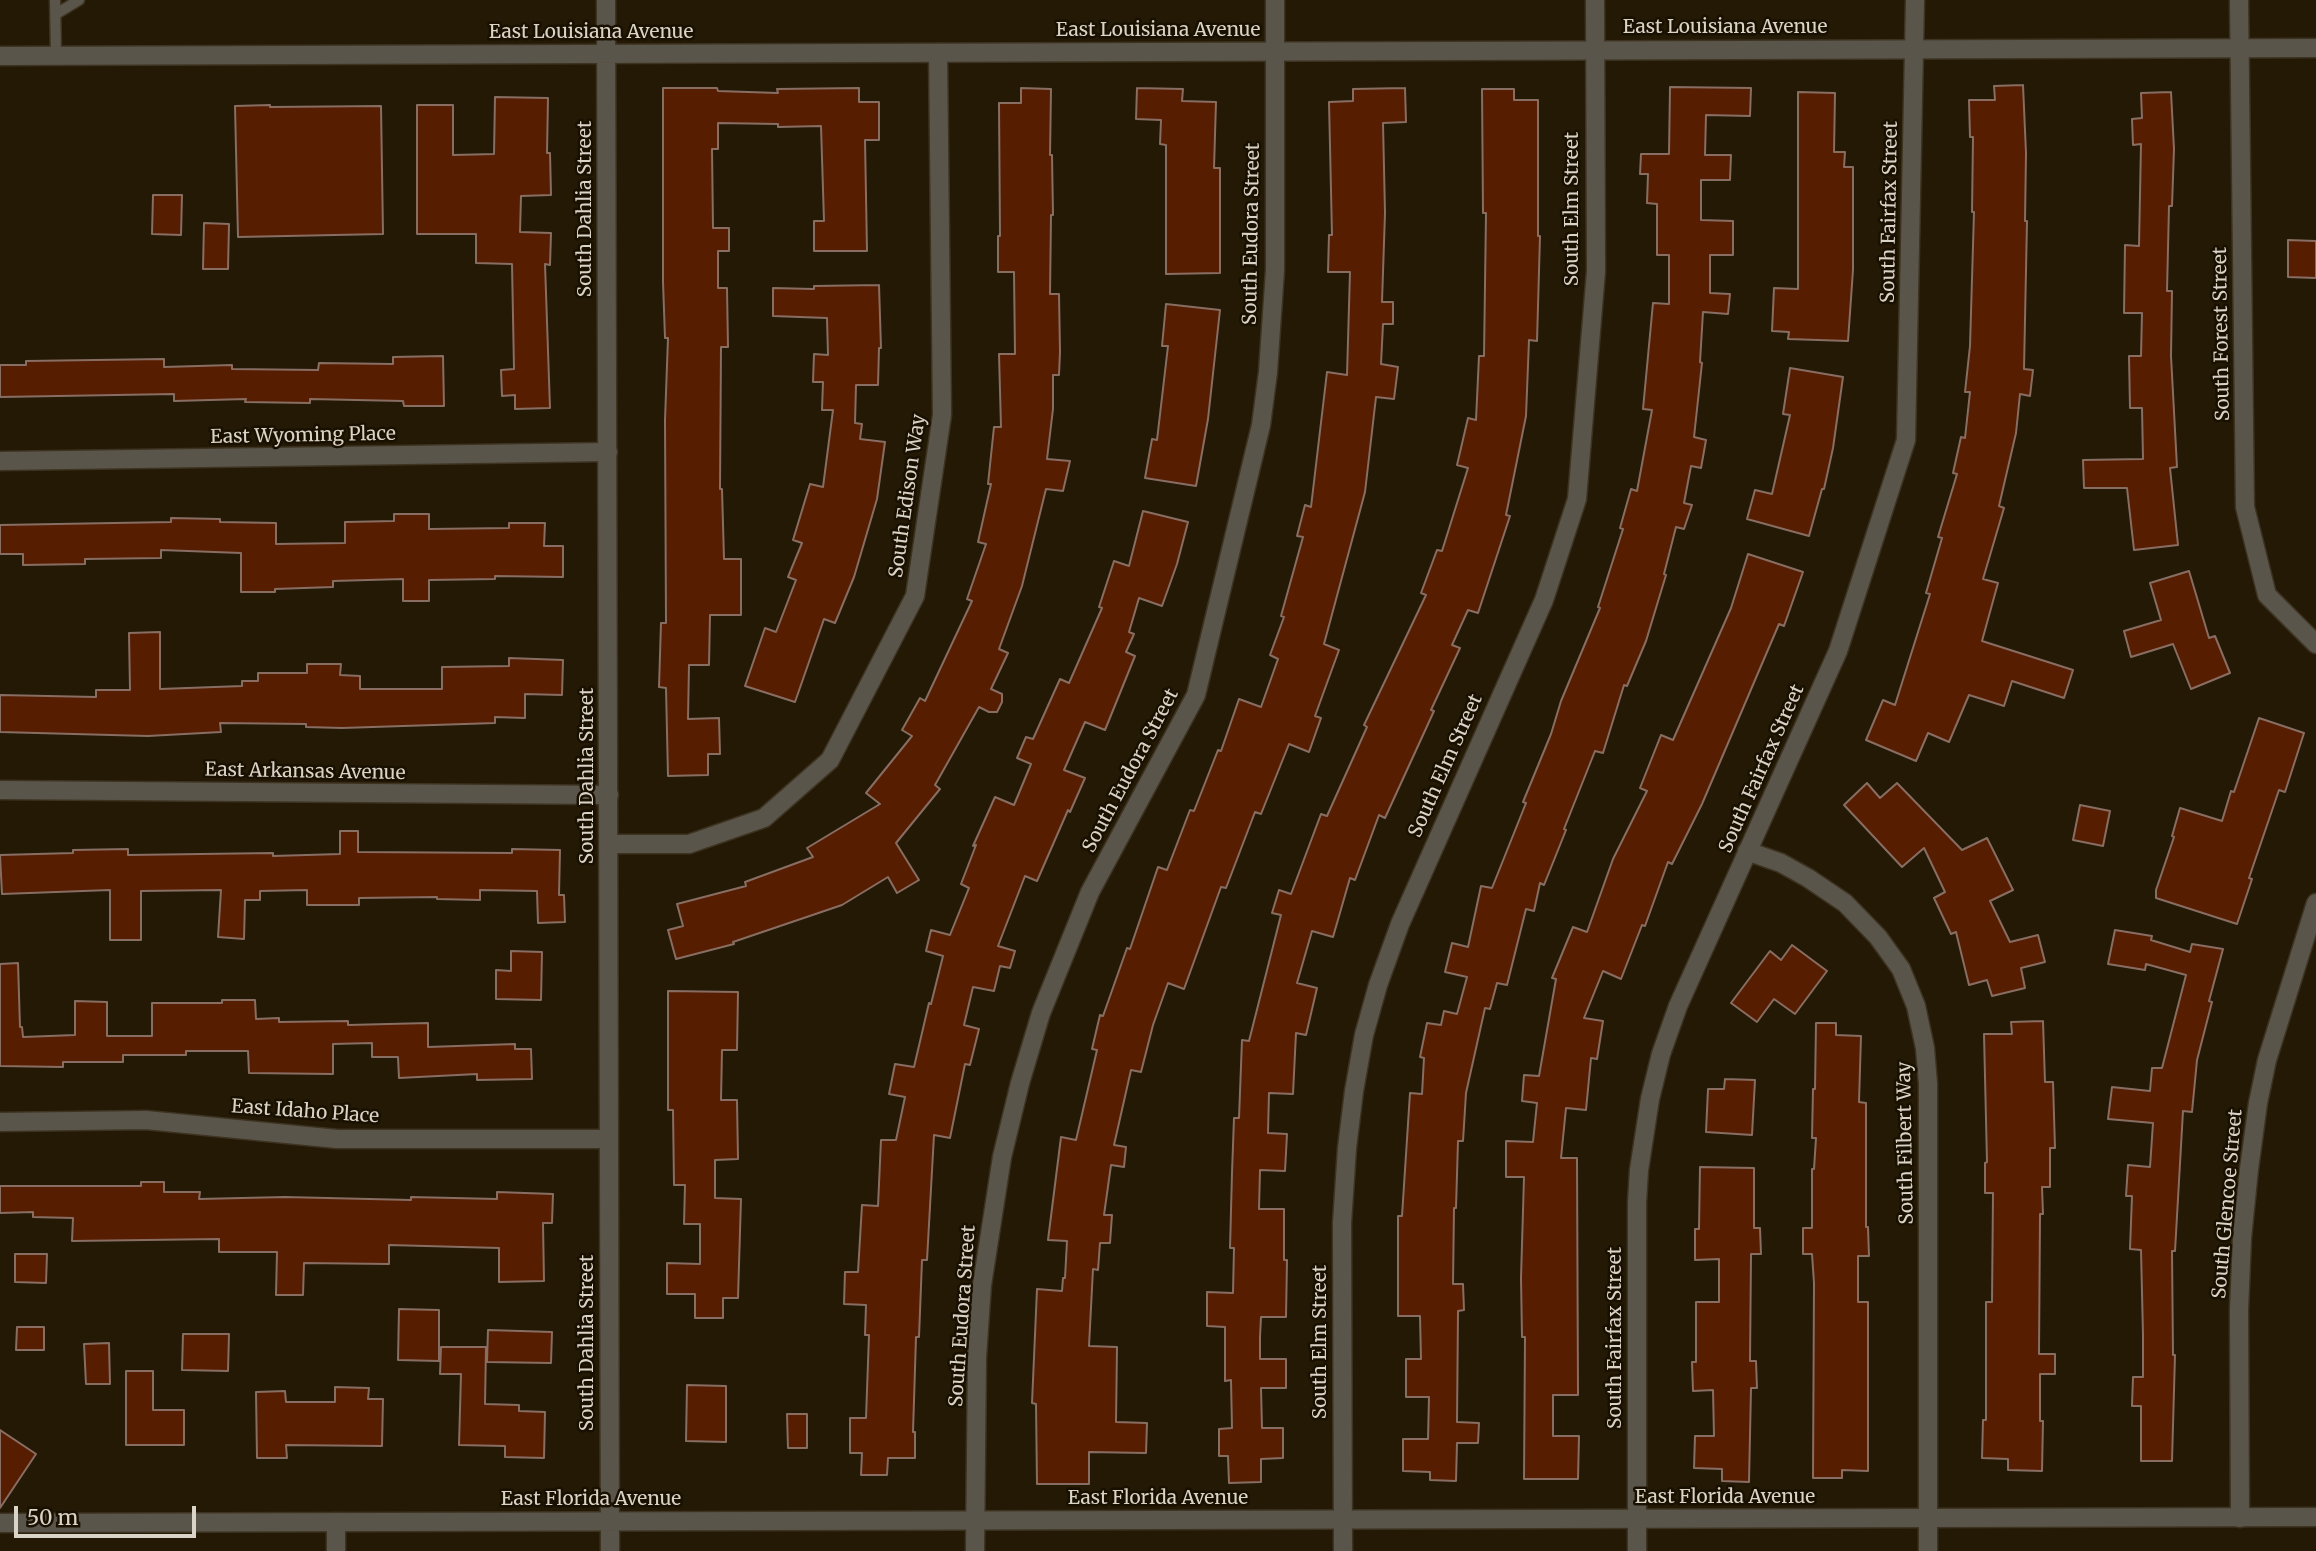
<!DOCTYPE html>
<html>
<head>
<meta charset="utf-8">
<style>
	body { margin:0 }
	#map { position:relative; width:2316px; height:1551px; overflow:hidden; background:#231905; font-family:Merriweather,serif }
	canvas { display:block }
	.scale { position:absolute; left:14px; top:1506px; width:182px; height:32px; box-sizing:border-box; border:4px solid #dad3c7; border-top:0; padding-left:9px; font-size:21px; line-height:24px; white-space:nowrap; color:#dad3c7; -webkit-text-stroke:5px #191000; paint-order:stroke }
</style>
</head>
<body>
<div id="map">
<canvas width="2316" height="1551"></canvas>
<div class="scale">50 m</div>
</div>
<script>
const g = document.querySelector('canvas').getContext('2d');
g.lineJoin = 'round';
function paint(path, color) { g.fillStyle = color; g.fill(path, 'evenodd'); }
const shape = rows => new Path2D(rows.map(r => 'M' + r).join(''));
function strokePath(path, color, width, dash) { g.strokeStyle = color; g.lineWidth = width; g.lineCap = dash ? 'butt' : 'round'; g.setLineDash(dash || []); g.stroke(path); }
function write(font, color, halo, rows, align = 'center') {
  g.font = font + ' Merriweather,serif'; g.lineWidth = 5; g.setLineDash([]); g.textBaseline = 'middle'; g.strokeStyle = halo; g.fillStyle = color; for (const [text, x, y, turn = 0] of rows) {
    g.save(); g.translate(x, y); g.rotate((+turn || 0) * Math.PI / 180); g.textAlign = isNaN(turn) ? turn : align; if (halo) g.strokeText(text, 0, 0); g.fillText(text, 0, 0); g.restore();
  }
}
const building = shape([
	[2023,85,2026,153,2025,221,2027,221,2024,369,2033,370,2030,396,2020,394,2016,433,1999,506,2004,508,1983,579,1998,583,1982,641,2073,670,2064,698,2012,681,2004,706,1969,695,1949,742,1928,733,1916,761,1866,740,1883,700,1895,705,1930,594,1926,593,1942,538,1938,537,1957,474,1953,473,1961,437,1965,438,1970,392,1965,392,1970,346,1974,212,1972,212,1973,137,1970,137,1969,100,1995,100,1994,86,2023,85],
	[1670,87,1751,88,1750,116,1706,115,1705,155,1731,155,1730,180,1701,180,1701,220,1733,221,1733,255,1710,255,1710,293,1730,294,1728,314,1703,312,1700,362,1702,363,1694,437,1706,440,1701,468,1691,466,1684,503,1692,505,1684,529,1676,527,1664,574,1666,575,1646,641,1627,686,1624,685,1603,753,1595,751,1564,829,1566,830,1544,885,1540,883,1534,911,1526,909,1507,985,1497,983,1490,1009,1485,1008,1466,1093,1463,1141,1458,1141,1456,1208,1454,1208,1453,1284,1463,1284,1464,1310,1458,1311,1457,1422,1479,1423,1478,1443,1457,1443,1456,1481,1430,1480,1430,1472,1403,1471,1403,1439,1428,1439,1429,1397,1406,1397,1406,1359,1421,1359,1420,1316,1398,1316,1398,1216,1402,1216,1410,1093,1422,1094,1424,1058,1420,1057,1427,1023,1441,1025,1444,1011,1457,1014,1467,977,1445,972,1452,943,1468,947,1481,886,1492,888,1526,803,1523,802,1551,734,1561,701,1600,608,1598,607,1623,529,1620,528,1631,489,1637,491,1652,410,1643,409,1653,303,1669,304,1669,255,1657,255,1657,204,1647,203,1648,174,1640,174,1641,154,1669,154,1670,87],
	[663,88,717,88,718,91,778,93,777,89,859,88,859,102,879,102,879,140,865,140,867,251,814,251,814,221,824,221,821,126,778,127,778,124,718,123,718,149,712,149,713,228,729,228,729,251,718,251,718,288,727,288,728,347,721,347,720,489,722,489,724,559,741,559,741,615,710,615,709,665,689,665,688,719,719,718,720,754,708,754,708,775,668,776,666,688,659,687,661,623,666,623,665,420,668,338,665,338,663,282,663,88],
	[1021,88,1051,89,1050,155,1052,155,1053,215,1051,215,1050,294,1059,294,1060,352,1059,375,1053,375,1053,409,1047,459,1070,461,1063,491,1046,489,1022,586,999,649,1008,653,991,689,1002,694,1002,702,997,712,989,712,979,707,935,785,940,789,896,843,919,880,897,893,888,877,842,905,733,942,734,944,676,959,668,930,683,926,677,904,746,886,745,882,813,857,807,848,880,804,866,793,912,736,902,730,920,698,925,701,972,601,967,599,986,544,978,542,991,484,988,484,994,427,1001,427,999,354,1015,354,1014,272,998,272,998,236,1000,236,999,103,1021,103,1021,88],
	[1137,88,1183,89,1182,101,1216,102,1214,168,1220,168,1220,273,1166,274,1166,145,1160,144,1161,120,1136,119,1137,88],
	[1405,88,1406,122,1383,123,1385,213,1382,302,1393,302,1393,324,1383,324,1381,364,1398,367,1394,399,1376,397,1365,492,1324,644,1339,650,1315,716,1321,718,1309,752,1289,744,1261,814,1255,812,1226,888,1221,887,1184,989,1168,983,1153,1025,1141,1072,1131,1070,1114,1145,1126,1147,1124,1167,1111,1165,1104,1215,1112,1215,1110,1243,1100,1243,1098,1270,1093,1269,1089,1346,1117,1347,1116,1422,1147,1423,1146,1453,1089,1452,1089,1484,1037,1484,1036,1404,1032,1403,1037,1289,1062,1291,1063,1278,1065,1278,1067,1241,1048,1240,1061,1137,1076,1140,1097,1050,1092,1049,1100,1015,1103,1016,1127,948,1130,949,1158,867,1167,870,1190,810,1194,811,1218,750,1221,751,1239,699,1261,707,1278,659,1270,655,1284,617,1281,616,1303,537,1297,536,1305,505,1311,507,1327,372,1347,375,1350,272,1328,272,1329,235,1332,235,1329,102,1353,101,1353,89,1405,88],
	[1482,89,1514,89,1514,100,1538,100,1538,236,1540,236,1537,341,1529,340,1526,416,1506,515,1510,516,1478,613,1468,610,1452,645,1460,648,1431,710,1434,711,1385,818,1379,815,1355,880,1350,878,1333,937,1312,931,1297,983,1317,988,1306,1035,1296,1033,1293,1094,1269,1093,1268,1133,1287,1134,1285,1171,1260,1170,1259,1209,1284,1209,1284,1260,1287,1260,1286,1317,1261,1317,1260,1337,1260,1359,1286,1359,1286,1388,1261,1388,1262,1428,1283,1428,1283,1458,1261,1459,1261,1482,1229,1483,1228,1456,1219,1456,1219,1429,1232,1428,1231,1380,1225,1381,1225,1327,1207,1326,1207,1292,1233,1293,1234,1248,1230,1248,1232,1173,1234,1118,1239,1118,1242,1040,1249,1041,1281,915,1272,913,1279,890,1291,894,1321,814,1327,816,1367,727,1364,725,1426,595,1421,593,1437,550,1442,551,1468,468,1457,465,1468,418,1476,420,1479,356,1484,356,1486,213,1483,213,1482,89],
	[1798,92,1835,93,1834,152,1845,152,1844,167,1853,167,1853,270,1848,341,1788,339,1789,332,1772,331,1774,288,1798,289,1798,92],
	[2171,92,2174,149,2172,206,2169,206,2167,291,2172,291,2171,356,2177,467,2170,468,2178,545,2134,550,2127,488,2084,488,2083,460,2143,459,2142,408,2130,408,2129,356,2141,356,2142,313,2124,313,2125,245,2139,246,2141,144,2133,145,2132,119,2142,118,2141,93,2171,92],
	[495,97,548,98,547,153,550,153,551,195,521,196,520,232,551,233,550,265,545,264,550,408,515,409,515,395,502,396,501,370,514,369,512,264,476,263,476,234,417,234,417,105,453,105,453,155,494,154,495,97],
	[270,105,270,107,381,106,383,234,238,237,235,106,270,105],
	[153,195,182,195,181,235,152,234,153,195],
	[204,223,229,224,228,269,203,269,204,223],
	[2288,240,2316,241,2316,278,2288,277,2288,240],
	[879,285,881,348,879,348,878,385,856,385,855,423,862,424,860,439,885,442,877,499,854,577,835,623,824,619,795,702,745,686,765,628,776,632,796,580,788,577,802,543,793,540,810,484,823,487,833,410,822,410,823,382,813,382,814,354,828,355,827,318,773,316,773,288,814,289,814,286,879,285],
	[1166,304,1220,310,1208,419,1196,486,1145,478,1152,439,1157,440,1168,346,1162,346,1166,304],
	[443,356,444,406,404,406,403,401,310,399,310,403,245,402,246,399,174,401,174,394,0,397,0,365,26,365,26,361,164,359,164,367,232,365,232,369,318,370,319,363,393,364,393,357,443,356],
	[1790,368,1843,377,1833,448,1824,489,1822,489,1809,536,1747,519,1755,490,1772,494,1790,415,1783,414,1790,368],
	[1143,511,1188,522,1177,564,1162,606,1139,598,1129,632,1134,634,1126,652,1135,656,1105,730,1085,722,1064,770,1085,778,1070,812,1068,810,1037,881,1025,876,998,946,1015,951,1010,968,1000,966,994,991,973,987,964,1025,979,1029,970,1065,965,1064,950,1138,934,1135,927,1260,922,1260,919,1337,916,1337,913,1432,915,1432,915,1458,888,1458,887,1475,861,1475,862,1453,850,1453,850,1418,866,1418,869,1335,865,1335,866,1305,844,1304,845,1272,858,1272,862,1205,878,1206,881,1140,896,1140,905,1097,889,1094,895,1064,914,1067,929,1003,931,1004,943,956,926,951,931,930,950,935,969,888,961,884,976,845,973,846,995,797,1014,805,1031,764,1017,758,1026,737,1033,739,1060,679,1069,683,1102,608,1099,607,1114,561,1129,566,1143,511],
	[394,514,429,514,429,529,509,528,509,523,545,523,544,546,563,546,563,577,495,576,495,579,429,580,429,601,403,601,403,579,333,581,333,587,275,589,275,592,241,592,241,553,161,550,161,558,85,559,85,564,23,565,23,554,0,554,0,525,171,522,171,518,220,519,220,522,276,523,276,544,345,543,345,522,394,521,394,514],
	[1748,554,1803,572,1784,626,1779,624,1702,804,1672,864,1668,862,1645,926,1642,925,1621,979,1603,971,1584,1018,1603,1021,1597,1059,1591,1058,1586,1110,1566,1108,1561,1158,1577,1158,1578,1395,1553,1395,1553,1436,1579,1436,1578,1479,1524,1479,1525,1337,1522,1337,1521,1278,1524,1177,1506,1177,1506,1141,1533,1142,1537,1103,1522,1101,1524,1075,1539,1076,1556,979,1552,978,1573,927,1587,932,1613,859,1647,791,1640,788,1661,735,1673,740,1731,608,1748,554],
	[2189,571,2209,638,2215,636,2230,673,2191,689,2173,644,2131,657,2124,631,2161,620,2150,583,2189,571],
	[160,632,160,689,242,686,242,681,258,681,258,673,307,673,307,664,341,664,340,675,360,676,360,689,442,689,442,667,509,666,509,658,563,660,562,695,525,694,525,718,495,717,495,723,342,728,306,727,306,724,220,723,221,732,148,736,0,732,0,695,96,697,96,690,130,690,129,633,160,632],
	[2259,718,2304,733,2285,792,2279,790,2249,878,2252,879,2237,924,2156,898,2156,890,2174,837,2172,836,2180,808,2222,821,2231,791,2234,792,2259,718],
	[1867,783,1880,798,1897,783,1962,850,1987,838,2013,890,1990,901,2010,942,2038,935,2045,962,2021,968,2025,988,1992,996,1987,980,1969,985,1956,932,1951,934,1934,898,1945,892,1924,848,1902,867,1844,805,1867,783],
	[2080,805,2110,811,2103,846,2073,840,2080,805],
	[340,831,358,831,358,852,512,853,512,849,560,850,559,895,564,895,565,922,538,923,537,891,480,890,480,900,437,899,437,897,359,898,359,905,307,905,307,890,260,891,260,900,245,900,244,939,218,937,221,890,141,891,141,940,110,940,110,890,2,894,0,855,73,853,73,850,128,849,128,855,273,853,273,856,340,854,340,831],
	[2115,930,2152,936,2151,940,2190,952,2192,944,2223,949,2209,1001,2212,1002,2197,1060,2192,1112,2183,1111,2175,1251,2172,1251,2173,1355,2175,1355,2172,1461,2141,1461,2141,1406,2132,1406,2133,1377,2143,1377,2143,1335,2141,1250,2130,1249,2132,1196,2126,1196,2128,1165,2150,1167,2153,1123,2108,1119,2112,1087,2150,1091,2152,1068,2162,1068,2186,975,2146,964,2145,970,2108,964,2115,930],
	[1792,945,1827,971,1795,1014,1774,999,1757,1022,1731,1003,1770,951,1781,960,1792,945],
	[511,951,542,952,541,1000,496,999,496,970,511,971,511,951],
	[18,963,20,1027,22,1027,23,1037,75,1035,75,1001,107,1002,107,1036,152,1036,152,1003,222,1003,222,1000,255,1000,256,1019,279,1018,279,1022,348,1021,348,1025,428,1023,428,1047,515,1044,515,1049,531,1049,532,1079,477,1080,477,1074,399,1078,398,1057,372,1057,372,1043,333,1044,333,1074,249,1073,248,1051,186,1051,186,1055,123,1055,123,1062,63,1062,63,1067,0,1066,0,964,18,963],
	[668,991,738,992,737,1050,722,1050,721,1100,737,1100,738,1159,715,1160,715,1198,741,1199,738,1298,723,1298,723,1318,695,1318,695,1294,667,1294,667,1263,700,1264,700,1224,684,1224,685,1185,674,1185,673,1110,668,1110,668,991],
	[2043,1021,2045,1082,2053,1082,2055,1148,2050,1148,2050,1187,2042,1187,2043,1214,2040,1214,2039,1354,2055,1354,2055,1374,2040,1374,2040,1421,2043,1421,2042,1471,2008,1470,2008,1459,1982,1458,1983,1420,1986,1420,1986,1302,1992,1302,1993,1193,1985,1193,1985,1163,1987,1162,1984,1034,2012,1034,2011,1022,2043,1021],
	[1816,1023,1836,1023,1836,1035,1861,1036,1859,1102,1866,1103,1866,1227,1868,1227,1869,1256,1858,1256,1858,1302,1868,1302,1868,1471,1842,1470,1842,1478,1813,1478,1814,1283,1812,1254,1803,1254,1803,1228,1812,1228,1812,1169,1814,1169,1816,1138,1812,1138,1813,1089,1815,1089,1816,1023],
	[1725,1079,1755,1080,1752,1135,1706,1132,1708,1089,1724,1089,1725,1079],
	[1700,1167,1754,1168,1754,1228,1760,1228,1761,1254,1751,1254,1750,1361,1756,1361,1757,1388,1751,1388,1749,1482,1722,1481,1722,1469,1694,1468,1695,1436,1714,1436,1713,1390,1693,1391,1692,1362,1696,1362,1696,1302,1719,1302,1719,1259,1695,1260,1695,1229,1699,1229,1700,1167],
	[141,1182,164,1182,164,1192,200,1192,199,1199,285,1197,411,1200,411,1197,497,1199,497,1192,553,1194,552,1223,543,1223,544,1281,499,1282,499,1248,389,1245,389,1264,304,1263,303,1295,276,1295,277,1252,219,1252,219,1239,72,1241,73,1218,33,1217,33,1212,0,1213,0,1186,141,1186,141,1182],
	[15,1254,47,1254,46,1283,15,1282,15,1254],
	[399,1309,439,1310,439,1361,398,1360,399,1309],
	[17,1327,44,1327,44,1350,16,1350,17,1327],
	[488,1330,552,1332,551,1363,487,1362,488,1330],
	[183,1334,229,1334,228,1371,182,1370,183,1334],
	[109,1343,110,1384,86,1384,84,1344,109,1343],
	[441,1347,486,1347,485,1404,519,1405,519,1411,545,1412,544,1458,505,1457,505,1446,459,1445,461,1374,440,1374,441,1347],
	[126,1371,153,1371,153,1410,184,1410,184,1445,126,1445,126,1371],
	[687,1385,726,1386,726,1442,686,1441,687,1385],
	[335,1387,369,1388,368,1399,383,1399,382,1446,286,1445,287,1458,257,1458,256,1392,285,1391,286,1402,335,1402,335,1387],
	[787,1414,807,1414,807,1448,788,1448,787,1414],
	[0,1430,36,1454,0,1508,0,1430]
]);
paint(building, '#571d01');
strokePath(building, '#886d63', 2);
const service = shape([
	[55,0,56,55],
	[56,14,79,0]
]);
const minor = shape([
	[2239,0,2245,507,2267,595,2316,644],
	[0,461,608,452],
	[0,790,609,795],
	[609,844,689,844,764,818,830,760,915,596,942,415,938,53],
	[1747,851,1781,863,1808,878,1845,903,1878,937,1901,969,1916,1006,1925,1048,1928,1084,1928,1551],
	[0,1122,146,1120,337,1139,608,1139],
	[2240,1518,2239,1310,2242,1238,2249,1169,2258,1103,2267,1060,2316,903],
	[336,1522,336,1551],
	[975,1551,977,1357,982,1285,1002,1157,1020,1083,1041,1013,1090,892,1196,695,1261,425,1268,372,1275,270,1275,0],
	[1343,1551,1342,1223,1347,1148,1354,1091,1364,1035,1378,985,1400,924,1544,600,1577,499,1596,271,1595,0],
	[1637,1551,1637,1202,1639,1170,1650,1099,1661,1054,1678,1006,1838,651,1906,440,1915,0]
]);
const tertiary = shape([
	[606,0,610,1551],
	[0,56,2316,48],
	[0,1523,2316,1517]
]);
strokePath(service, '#3d3320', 13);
strokePath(minor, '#3d3320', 21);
strokePath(tertiary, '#3d3320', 21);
strokePath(service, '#5a554b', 10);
strokePath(minor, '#5a554b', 18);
strokePath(tertiary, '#5a554b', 18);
write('19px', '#dad3c7', '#191000', [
	["East Louisiana Avenue",1725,28],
	["East Louisiana Avenue",1158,31],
	["East Louisiana Avenue",591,33],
	["South Dahlia Street",586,209,-90],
	["South Elm Street",1573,209,-90],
	["South Fairfax Street",1890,212,-89],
	["South Eudora Street",1252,234,-89],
	["South Forest Street",2222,334,-91],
	["East Wyoming Place",303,436,-1],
	["South Edison Way",908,496,-82],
	["South Elm Street",1446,766,-66],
	["South Fairfax Street",1762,769,-66],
	["South Eudora Street",1131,771,-62],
	["East Arkansas Avenue",305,772,1],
	["South Dahlia Street",588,776,-90],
	["East Idaho Place",305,1112,4],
	["South Filbert Way",1906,1143,-91],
	["South Glencoe Street",2228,1204,-85],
	["South Eudora Street",963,1316,-86],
	["South Fairfax Street",1616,1338,-90],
	["South Elm Street",1321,1342,-90],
	["South Dahlia Street",588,1343,-90],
	["East Florida Avenue",1725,1498],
	["East Florida Avenue",1158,1499],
	["East Florida Avenue",591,1500]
]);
</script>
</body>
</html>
